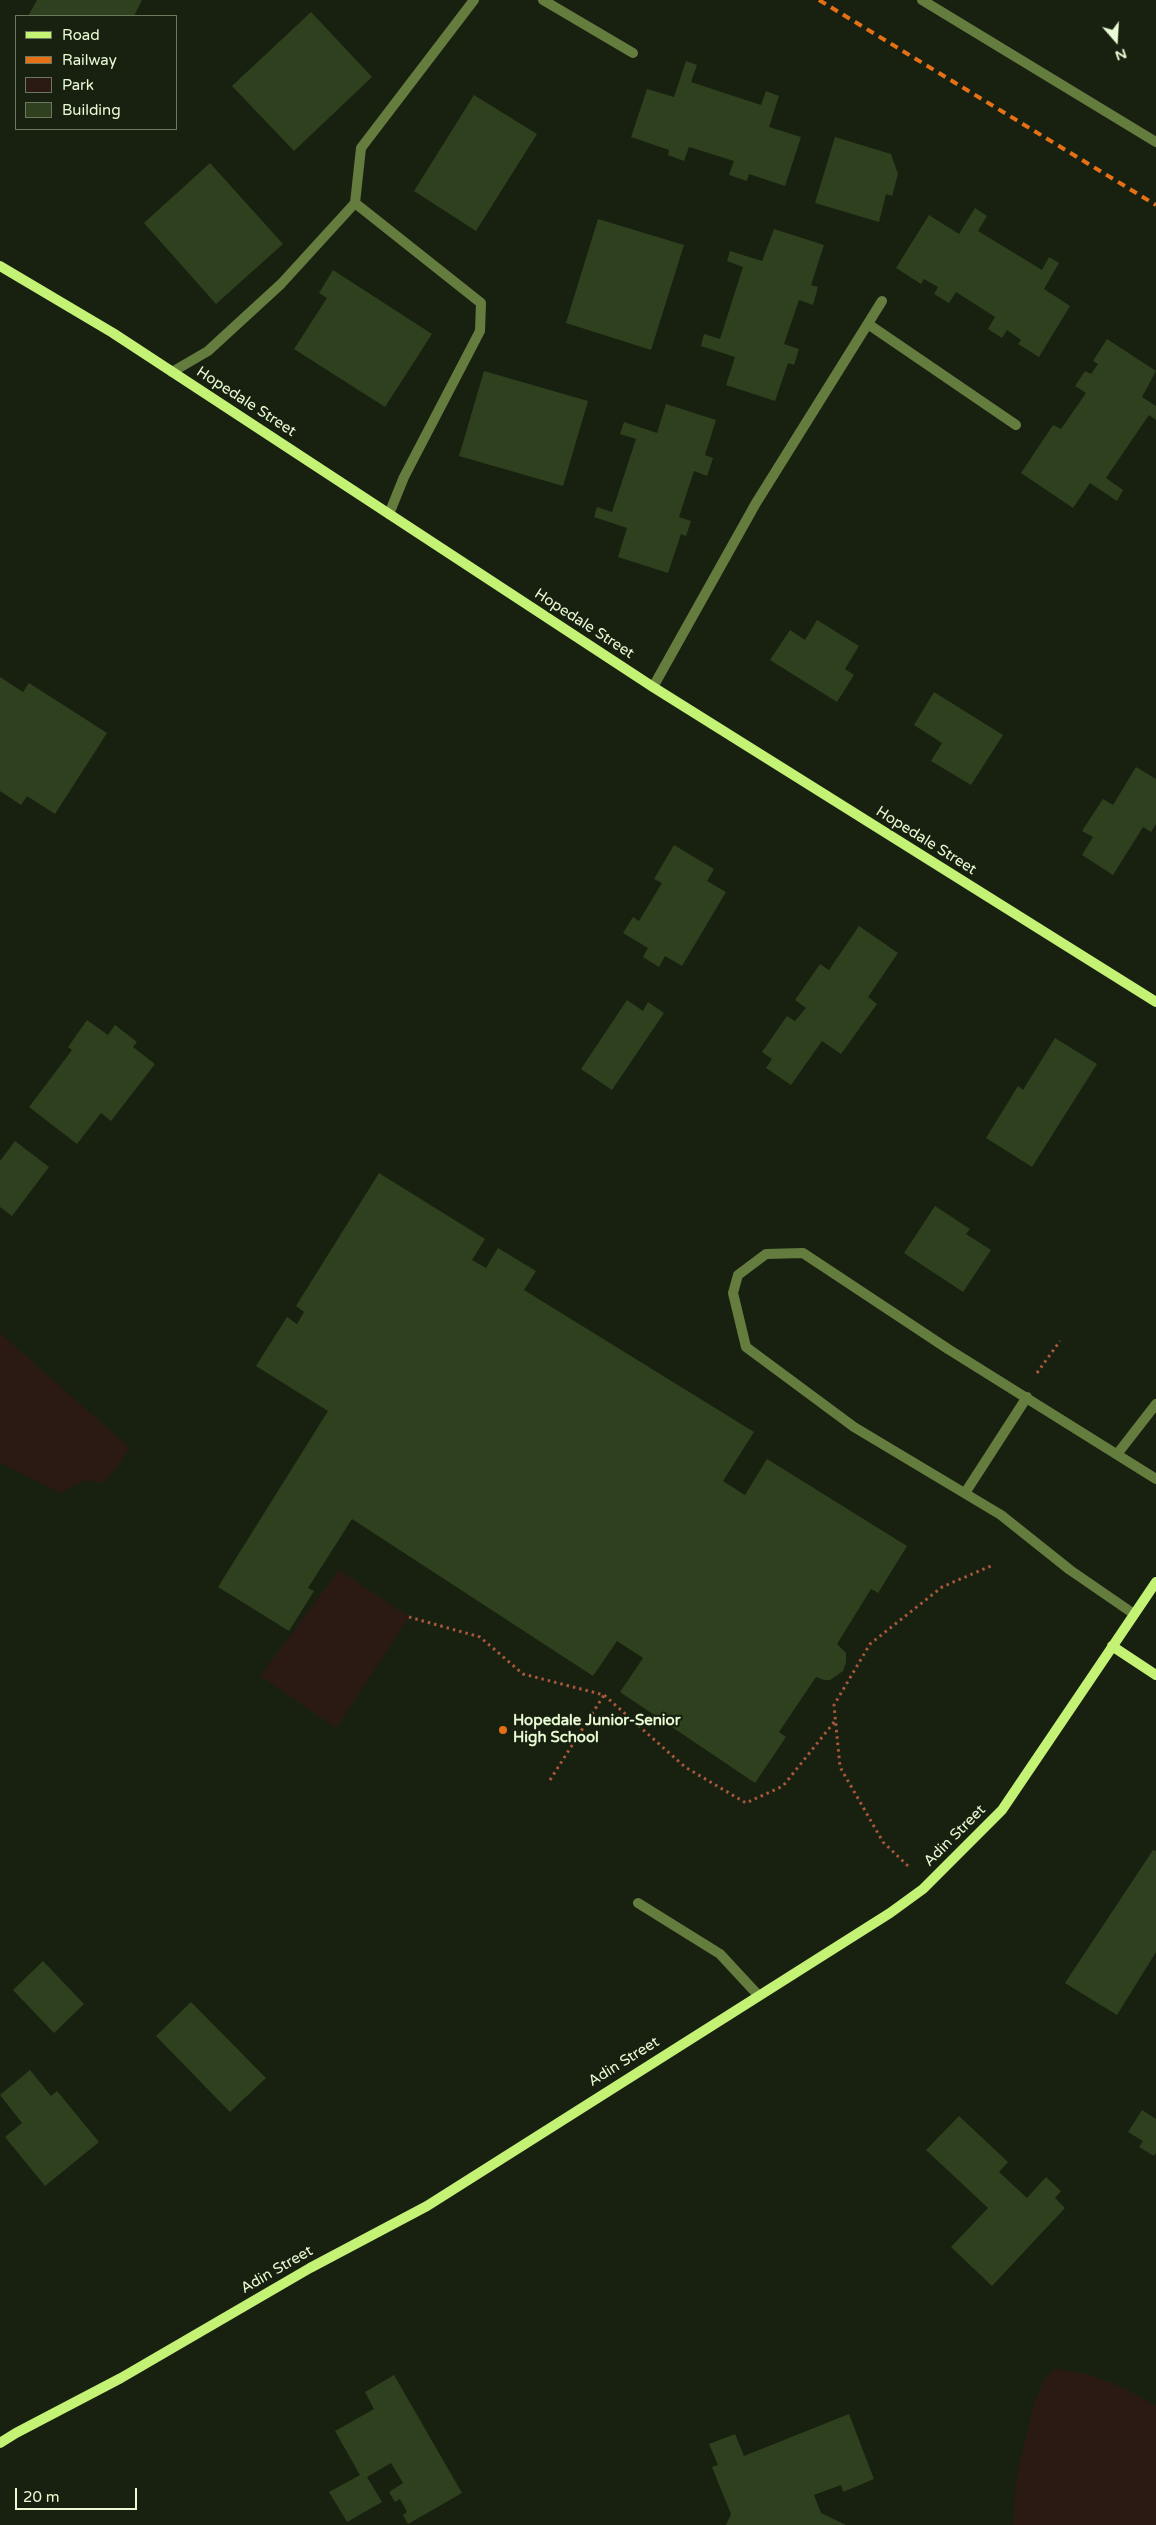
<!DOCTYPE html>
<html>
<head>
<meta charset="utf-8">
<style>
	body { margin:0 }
	#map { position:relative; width:1156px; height:2525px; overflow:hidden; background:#182110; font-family:"Varela Round",sans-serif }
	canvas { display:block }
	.legend { position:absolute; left:15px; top:15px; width:162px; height:115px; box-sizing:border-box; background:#182110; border:1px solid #6c785e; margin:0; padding:6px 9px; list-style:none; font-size:15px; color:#e9fbd4 }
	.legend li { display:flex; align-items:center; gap:10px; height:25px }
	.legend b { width:25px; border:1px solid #6c785e }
	.north { position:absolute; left:1091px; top:15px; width:50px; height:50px; -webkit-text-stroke:4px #182110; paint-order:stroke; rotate:161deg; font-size:14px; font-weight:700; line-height:20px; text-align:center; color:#e9fbd4 }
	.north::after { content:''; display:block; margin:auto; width:18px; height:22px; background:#e9fbd4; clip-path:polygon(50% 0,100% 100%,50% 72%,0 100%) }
	.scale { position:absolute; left:15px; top:2488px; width:122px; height:22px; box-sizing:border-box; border:2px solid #e9fbd4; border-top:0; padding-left:6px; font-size:15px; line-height:18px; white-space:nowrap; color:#e9fbd4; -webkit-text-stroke:4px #182110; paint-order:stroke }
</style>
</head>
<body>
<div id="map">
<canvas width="1156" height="2525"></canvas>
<ul class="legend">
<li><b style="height:6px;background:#c4f274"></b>Road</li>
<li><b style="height:6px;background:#e57016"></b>Railway</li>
<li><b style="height:14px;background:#2b1a13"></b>Park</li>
<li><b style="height:14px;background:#2e401d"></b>Building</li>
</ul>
<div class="north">N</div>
<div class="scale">20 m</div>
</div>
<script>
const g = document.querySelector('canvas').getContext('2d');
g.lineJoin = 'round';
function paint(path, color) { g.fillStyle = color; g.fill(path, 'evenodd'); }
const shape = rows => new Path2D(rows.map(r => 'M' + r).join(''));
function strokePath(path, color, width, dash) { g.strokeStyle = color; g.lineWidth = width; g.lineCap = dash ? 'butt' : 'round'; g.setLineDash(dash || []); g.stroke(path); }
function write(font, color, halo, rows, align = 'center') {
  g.font = font + ' "Varela Round",sans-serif'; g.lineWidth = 4.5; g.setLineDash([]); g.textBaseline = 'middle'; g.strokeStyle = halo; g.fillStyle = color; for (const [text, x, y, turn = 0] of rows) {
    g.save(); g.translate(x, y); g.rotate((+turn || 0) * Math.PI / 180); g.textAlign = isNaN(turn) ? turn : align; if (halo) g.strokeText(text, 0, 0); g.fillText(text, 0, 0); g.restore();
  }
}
paint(shape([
	[0,1333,130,1448,118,1466,102,1483,84,1480,61,1493,0,1463],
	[339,1570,409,1617,336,1728,260,1676],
	[1055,2369,1087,2374,1122,2387,1156,2406,1156,2525,1013,2525,1016,2480,1034,2403,1045,2378]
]), '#2b1a13');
paint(shape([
	[37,0,142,0,134,16,28,16],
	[311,12,372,77,294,151,232,86],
	[686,61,697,65,691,82,761,105,766,91,779,96,769,127,801,137,785,186,749,174,747,181,729,175,734,161,689,147,684,161,668,155,669,150,631,137,647,89,674,97],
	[474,95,537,134,476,231,414,191],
	[835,137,891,154,898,174,892,196,886,194,879,222,815,203],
	[210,163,283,244,216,304,144,223],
	[975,208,987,216,978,231,1042,270,1049,257,1059,263,1044,289,1070,306,1039,357,1018,344,1021,340,1007,330,1002,338,988,329,995,317,956,292,949,303,934,294,938,287,924,279,921,284,896,268,929,215,959,234],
	[598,219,684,245,651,350,566,323],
	[774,229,824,245,811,285,818,287,813,305,799,300,784,344,799,349,794,365,788,363,775,401,726,385,735,357,701,346,704,334,720,339,743,267,727,261,730,251,762,261],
	[333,270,432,334,385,407,294,349,327,298,319,293],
	[1107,339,1156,371,1142,397,1156,406,1156,420,1149,415,1106,478,1123,490,1117,501,1090,483,1073,508,1021,473,1053,425,1061,429,1086,393,1075,386,1085,371,1091,374,1098,364,1093,361],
	[484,371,588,401,563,486,459,456],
	[666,404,716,420,705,455,713,458,707,476,694,471,679,517,691,521,686,536,681,534,668,573,618,557,627,528,594,517,597,507,612,512,636,439,620,434,624,422,657,433],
	[817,620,859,646,845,669,854,675,837,702,770,660,790,630,805,640],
	[0,677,23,692,29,683,107,733,55,814,27,796,21,805,0,791],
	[934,692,1003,735,971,785,931,761,942,743,914,725],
	[1136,767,1156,779,1156,824,1151,832,1143,827,1113,875,1082,855,1093,837,1082,831,1103,799,1113,805],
	[674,845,714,869,707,881,726,892,682,966,665,956,659,967,643,957,648,948,623,933,633,917,639,921,662,883,654,879],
	[859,926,898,953,868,997,877,1004,841,1054,822,1041,791,1085,766,1068,772,1059,762,1052,787,1016,795,1021,806,1008,795,1000,820,964,829,970],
	[627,1000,643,1011,648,1002,664,1013,612,1090,581,1069],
	[87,1020,108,1035,115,1025,137,1042,133,1047,155,1064,111,1121,101,1113,77,1144,29,1107,72,1050,68,1047],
	[1055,1038,1097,1064,1032,1167,986,1138,1018,1086,1023,1090],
	[15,1141,49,1167,12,1216,0,1207,0,1161],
	[379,1173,485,1239,472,1260,486,1268,498,1248,536,1271,524,1290,754,1432,723,1481,745,1495,767,1459,907,1546,878,1593,871,1589,837,1644,846,1653,846,1662,843,1671,830,1680,824,1680,816,1677,779,1732,786,1737,755,1783,620,1692,643,1658,617,1641,593,1676,352,1519,308,1588,314,1591,289,1631,218,1587,328,1411,256,1366,287,1317,297,1324,304,1312,296,1306],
	[935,1206,970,1229,966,1234,991,1250,963,1292,904,1253],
	[1153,1850,1156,1851,1156,1952,1117,2015,1065,1983],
	[43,1961,84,2004,54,2033,13,1990],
	[191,2002,266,2078,230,2112,156,2036],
	[30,2070,51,2096,57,2091,99,2142,45,2186,5,2137,22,2123,0,2095],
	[1142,2110,1156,2119,1156,2153,1154,2156,1139,2147,1143,2141,1128,2132],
	[959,2116,1008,2162,999,2172,1027,2198,1046,2177,1061,2191,1055,2198,1065,2208,992,2286,951,2247,988,2208,926,2150],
	[394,2375,462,2493,408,2524,403,2515,407,2512,400,2499,395,2502,389,2492,403,2483,391,2463,367,2477,382,2502,347,2522,329,2492,360,2475,335,2431,374,2409,365,2392],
	[849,2414,874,2479,843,2492,841,2485,814,2495,821,2513,846,2525,726,2525,731,2514,712,2467,718,2465,709,2444,735,2434,744,2456]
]), '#2e401d');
strokePath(shape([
	[1037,1373,1060,1341],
	[409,1617,480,1637,523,1674,604,1695,685,1767,746,1803,783,1786,835,1721],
	[550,1780,604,1695],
	[908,1866,883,1842,840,1767,834,1705,870,1644,942,1587,993,1565]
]), '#a9583a', 3, [2.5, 4]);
strokePath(shape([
	[543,0,633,53],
	[922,0,1156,142],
	[355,203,481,303,480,331,404,477,389,514],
	[868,324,1016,425],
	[172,372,208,351,281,284,355,203,361,148,474,0],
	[653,687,756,503,882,301],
	[1118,1453,1156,1404],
	[965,1493,1027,1397],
	[1134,1614,1070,1570,1001,1515,854,1427,746,1347,733,1293,738,1275,766,1254,803,1253,948,1349,1156,1479],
	[638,1903,720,1954,758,1995]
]), '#657c3f', 10);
strokePath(shape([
	[0,266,113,333,653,687,1156,1002],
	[1112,1646,1156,1675],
	[0,2443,16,2433,121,2378,310,2268,427,2206,890,1913,923,1889,1002,1810,1156,1582]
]), '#c4f274', 10);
strokePath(shape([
	[819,0,1156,205]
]), '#e57016', 4, [8, 6]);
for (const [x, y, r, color] of [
	[503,1730,5,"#e57016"]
]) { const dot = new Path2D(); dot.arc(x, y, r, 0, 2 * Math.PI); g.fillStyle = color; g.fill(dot); strokePath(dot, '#182110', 2); }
write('15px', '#e9fbd4', '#182110', [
	["Hopedale Street",246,402,33],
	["Hopedale Street",584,624,33],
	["Hopedale Street",926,841,32],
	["Adin Street",955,1836,-45],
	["Adin Street",624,2062,-32],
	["Adin Street",277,2270,-30]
]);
write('bold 15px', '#e9fbd4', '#182110', [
	["Hopedale Junior-Senior",513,1721],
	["High School",513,1738]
], 'left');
</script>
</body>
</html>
